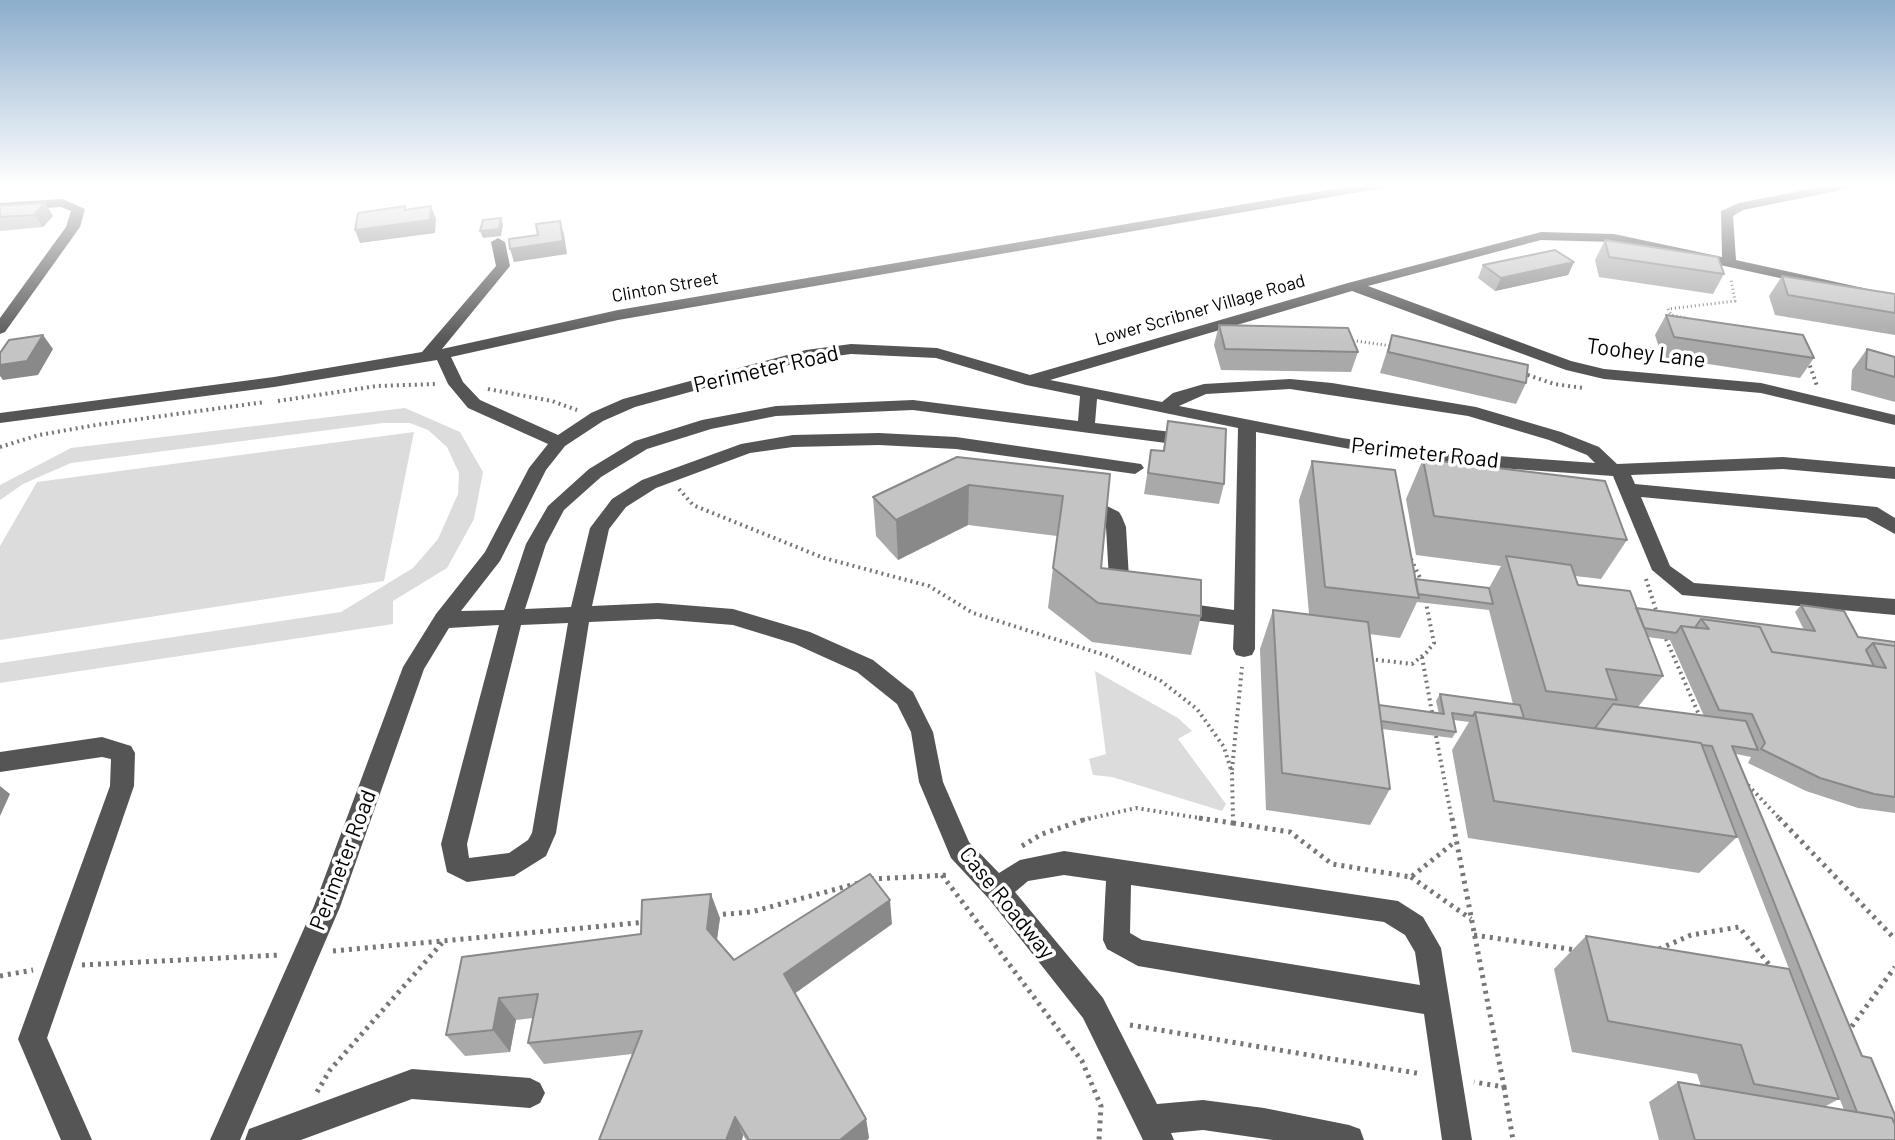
<!DOCTYPE html>
<html>
<head>
<meta charset="utf-8">
<style>
	body { margin:0 }
	canvas { display:block; background:#fff }
</style>
</head>
<body>
<canvas width="1895" height="1140"></canvas>
<script>
const g = document.querySelector('canvas').getContext('2d');
g.lineJoin = 'round';
function paint(path, color) { g.fillStyle = color; g.fill(path, 'evenodd'); }
const shape = rows => new Path2D(rows.map(r => 'M' + r).join(''));
function strokePath(path, color, width, dash) { g.strokeStyle = color; g.lineWidth = width; g.lineCap = dash ? 'butt' : 'round'; g.setLineDash(dash || []); g.stroke(path); }
function write(font, color, halo, rows, align = 'center') {
  g.font = font + ' Barlow,sans-serif'; g.lineWidth = 7; g.setLineDash([]); g.textBaseline = 'middle'; g.strokeStyle = halo; g.fillStyle = color; for (const [text, x, y, turn = 0] of rows) {
    g.save(); g.translate(x, y); g.rotate((+turn || 0) * Math.PI / 180); g.textAlign = isNaN(turn) ? turn : align; if (halo) g.strokeText(text, 0, 0); g.fillText(text, 0, 0); g.restore();
  }
}
paint(shape([
	[405,408,460,432,483,472,474,519,447,568,393,601,393,624,0,683,0,663,341,612,413,568,438,539,458,494,459,473,447,447,428,430,410,423,383,423,71,463,23,484,0,500,0,485,71,448],
	[414,432,384,581,0,640,0,546,37,482],
	[1095,671,1178,718,1192,731,1178,739,1226,804,1222,811,1112,777,1093,775,1089,759,1106,754]
]), '#dcdcdc');
strokePath(shape([
	[1685,318,1671,315,1668,309,1735,301,1731,279],
	[1349,340,1392,346]
]), '#777', 3, [1, 3]);
strokePath(shape([
	[1808,360,1817,386],
	[1522,373,1554,384,1583,388],
	[488,389,552,401,577,410],
	[278,401,377,386,436,384],
	[0,447,39,435,96,425,265,402],
	[679,489,693,505,824,558,929,586,973,613,1111,657,1161,681,1197,709,1224,747,1232,773,1233,820],
	[1411,559,1423,584],
	[1646,579,1657,613],
	[1666,639,1700,717],
	[1422,657,1433,718],
	[1370,659,1412,664,1426,653,1434,643,1426,603],
	[1436,736,1452,820],
	[1232,770,1242,667],
	[1748,785,1781,820],
	[1083,820,1136,808,1212,820]
]), '#777', 4, [2, 4]);
strokePath(shape([
	[1199,818,1233,823,1233,818],
	[1452,818,1504,1087,1474,1082],
	[1779,818,1895,939],
	[1233,823,1290,832,1332,864,1411,877,1456,841],
	[1022,846,1042,834,1089,818],
	[942,875,1082,1061,1101,1106,1099,1140],
	[1411,877,1471,919],
	[871,879,950,875],
	[715,915,751,912,859,883],
	[1474,935,1576,950],
	[1659,949,1691,935,1739,927,1771,967],
	[333,951,647,922],
	[82,965,280,955],
	[0,976,33,970],
	[1130,1025,1422,1074],
	[1847,1033,1895,967],
	[1504,1087,1513,1140],
	[317,1092,330,1070,442,943]
]), '#777', 5, [3, 5]);
paint(shape([
	[1363,184,1389,184,1383,188,618,320,451,357,463,382,480,400,558,435,591,413,623,399,806,350,851,344,937,348,1030,375,1348,283,1541,232,1614,234,1722,257,1721,211,1739,203,1834,184,1857,184,1851,188,1743,210,1733,216,1736,260,1895,295,1895,303,1614,242,1541,240,1368,286,1571,361,1604,369,1761,383,1895,415,1895,425,1761,393,1604,379,1566,370,1352,291,1050,380,1162,402,1173,393,1204,384,1290,379,1332,383,1476,407,1561,432,1599,447,1617,464,1783,457,1895,467,1895,479,1783,469,1631,475,1635,484,1877,507,1895,518,1895,534,1866,518,1641,497,1670,566,1694,583,1895,599,1895,615,1682,595,1652,570,1613,476,1428,463,1256,432,1255,649,1252,655,1244,657,1236,655,1233,649,1234,625,1177,618,1170,615,1167,610,1170,605,1177,602,1234,610,1238,428,1097,399,1095,423,1189,434,1198,440,1189,446,913,410,776,416,711,429,647,449,601,477,564,510,546,544,525,609,571,607,590,528,612,499,642,480,741,444,793,435,879,433,956,437,1141,464,1144,468,1135,474,956,449,879,445,793,447,750,453,656,488,626,507,609,529,592,606,658,603,733,609,810,632,873,660,913,692,933,732,943,782,969,842,999,873,1020,860,1064,851,1398,901,1423,917,1441,948,1472,1140,1442,1140,1424,1014,1138,966,1107,949,1103,940,1106,881,1064,875,1028,881,1015,892,1103,998,1157,1104,1203,1100,1264,1108,1349,1125,1360,1129,1364,1140,1273,1140,1203,1130,1171,1133,1174,1140,1143,1140,1083,1018,989,899,951,858,919,782,911,732,897,704,857,672,795,644,733,625,658,619,589,622,556,833,546,856,514,876,467,882,447,872,441,844,499,625,449,628,424,669,340,907,240,1140,210,1140,314,906,403,667,436,614,485,552,529,468,548,444,468,408,448,384,437,360,274,387,0,423,0,413,274,377,422,352,496,266,491,242,498,238,505,242,510,266,442,349,618,310,1363,184],
	[851,354,936,358,1026,385,1080,396,1078,421,913,400,776,406,702,420,635,441,589,469,548,506,526,544,504,610,461,611,500,561,546,470,565,446,603,421,635,407,807,360,851,354],
	[1290,389,1468,416,1549,440,1587,455,1595,463,1428,451,1342,438,1179,406,1206,394,1290,389],
	[568,623,532,833,528,840,509,853,469,858,467,844,521,625,568,623],
	[1131,885,1384,922,1405,935,1415,952,1420,985,1142,940,1130,933,1131,885],
	[63,199,85,209,80,227,5,332,0,334,0,318,66,227,71,211,61,207,0,211,0,203,63,199],
	[1085,495,1119,512,1122,517,1126,527,1129,579,1139,594,1136,599,1122,599,1109,580,1106,527,1104,521,1078,505,1076,501,1078,497,1085,495],
	[102,737,131,746,135,753,134,786,47,1038,92,1140,61,1140,18,1039,110,786,111,759,102,757,0,772,0,752,102,737],
	[412,1069,530,1078,540,1083,545,1093,540,1103,530,1108,412,1099,301,1140,245,1140,249,1129,412,1069]
]), '#555');
paint(shape([
	[0,206,53,216,43,227,0,231],
	[1605,240,1724,274,1713,294,1599,277,1595,260],
	[1574,262,1568,275,1495,291,1478,278,1483,265],
	[1782,276,1895,294,1895,335,1775,315,1769,296],
	[1666,315,1814,358,1800,378,1662,357,1655,335],
	[1219,325,1358,352,1351,372,1221,370,1214,345],
	[1392,335,1526,383,1516,404,1380,373],
	[1867,349,1895,357,1895,402,1851,390,1852,370],
	[1168,421,1224,484,1219,504,1144,494,1151,450,1163,451],
	[957,457,1110,474,1101,568,1201,616,1191,655,1092,642,1048,608,1057,536,968,525,898,560,876,536,873,497],
	[1423,459,1627,540,1601,579,1575,576,1578,585,1636,608,1804,630,1795,612,1801,605,1858,637,1895,642,1895,813,1858,808,1806,791,1748,763,1751,757,1736,754,1895,1140,1659,1140,1649,1102,1678,1082,1701,1086,1697,1074,1572,1052,1554,969,1586,936,1839,1099,1824,1107,1844,1110,1705,753,1737,837,1699,873,1468,838,1452,750,1469,722,1454,720,1456,732,1452,738,1382,729,1390,789,1370,825,1266,810,1260,649,1273,610,1309,614,1299,500,1312,461,1415,579,1489,588,1501,566,1416,555,1406,499],
	[1417,602,1489,610,1513,704,1440,694,1436,701,1439,714,1379,705,1369,634,1400,638],
	[1647,637,1670,640,1704,716,1638,707,1663,676],
	[720,918,717,940,734,960,892,924,794,993,866,1119,869,1138,867,1140,746,1140,743,1135,742,1140,599,1140,632,1054,544,1064,528,1043,533,1018,516,1020,510,1052,465,1056,446,1035,462,957,641,934]
]), '#a9a9a9');
paint(shape([
	[45,203,53,216,43,227,34,215],
	[405,206,410,219,431,206,436,219,435,233,360,243,355,230],
	[501,218,503,225,501,236,483,238,480,231],
	[560,221,564,234,567,254,514,262,510,249,563,241],
	[1574,262,1568,275,1495,291,1501,278],
	[43,335,53,349,38,375,3,380,0,376,0,365],
	[969,485,968,525,898,560,896,520],
	[0,786,10,794,0,816],
	[711,894,720,918,715,952,707,929],
	[890,900,892,924,790,997,784,974],
	[499,998,516,1020,510,1052,493,1030],
	[735,1117,743,1135,742,1140,726,1140],
	[866,1119,869,1138,867,1140,840,1140]
]), '#898989');
const building = shape([
	[45,203,34,215,0,217,0,206,45,203],
	[405,206,405,210,431,206,430,220,355,230,358,213,405,206],
	[501,218,499,229,480,231,483,220,501,218],
	[560,221,563,241,510,249,509,239,538,235,536,224,560,221],
	[1605,240,1718,257,1724,274,1609,257,1605,240],
	[1555,250,1574,262,1501,278,1483,265,1555,250],
	[1782,276,1895,294,1895,313,1788,295,1782,276],
	[1666,315,1803,335,1814,358,1674,337,1666,315],
	[1219,325,1348,328,1358,352,1225,349,1219,325],
	[43,335,27,361,0,365,0,353,9,340,43,335],
	[1392,335,1528,365,1526,383,1388,352,1392,335],
	[1867,349,1895,357,1895,377,1866,369,1867,349],
	[1168,421,1226,429,1224,484,1148,473,1151,450,1164,451,1168,421],
	[957,457,1110,474,1101,568,1201,580,1201,616,1098,603,1053,568,1063,496,969,485,896,520,873,497,957,457],
	[1423,459,1605,481,1627,540,1434,516,1423,459],
	[1312,461,1395,470,1419,598,1325,587,1312,461],
	[1506,556,1571,565,1578,585,1630,591,1663,676,1606,669,1617,700,1546,691,1506,556],
	[1415,579,1489,588,1493,604,1418,594,1415,579],
	[1801,605,1844,611,1858,637,1895,642,1895,646,1873,643,1866,650,1874,666,1772,652,1760,627,1701,619,1696,626,1697,628,1681,626,1676,633,1644,628,1636,608,1815,631,1801,605],
	[1273,610,1368,622,1390,789,1282,773,1273,610],
	[1701,619,1760,627,1772,652,1886,668,1873,643,1895,646,1895,797,1874,794,1820,778,1761,749,1765,743,1752,714,1719,710,1681,626,1709,629,1701,619],
	[1440,694,1520,705,1524,718,1475,712,1473,716,1452,713,1456,732,1381,721,1379,705,1444,714,1440,694],
	[1613,704,1746,721,1758,750,1732,746,1862,1056,1871,1058,1895,1115,1895,1125,1892,1118,1857,1112,1712,746,1702,745,1701,743,1595,728,1613,704],
	[1475,712,1701,743,1737,837,1494,801,1475,712],
	[870,874,890,900,784,974,866,1119,840,1140,749,1140,735,1117,726,1140,599,1140,642,1031,528,1043,538,994,499,998,493,1030,446,1035,462,957,641,934,642,900,711,894,707,929,734,960,870,874],
	[1586,936,1789,969,1839,1099,1754,1084,1741,1045,1608,1021,1586,936],
	[1678,1082,1892,1118,1895,1125,1895,1140,1695,1140,1678,1082]
]);
paint(building, '#c4c4c4');
strokePath(building, '#898989', 2);
const sky = g.createLinearGradient(0, 0, 0, 343);
sky.addColorStop(0, '#8cadcc');
sky.addColorStop(0.54, '#fff');
sky.addColorStop(1, '#ffffff00');
g.fillStyle = sky;
g.fillRect(0, 0, 1895, 343);
write('18px', '#000', '#fff', [
	["Clinton Street",665,287,-10],
	["Lower Scribner Village Road",1200,310,-16]
]);
write('22px', '#000', '#fff', [
	["Toohey Lane",1646,353,7],
	["Perimeter Road",766,369,-13],
	["Perimeter Road",1425,453,6],
	["Perimeter Road",343,860,-69],
	["Case Roadway",1007,903,51]
]);
</script>
</body>
</html>
